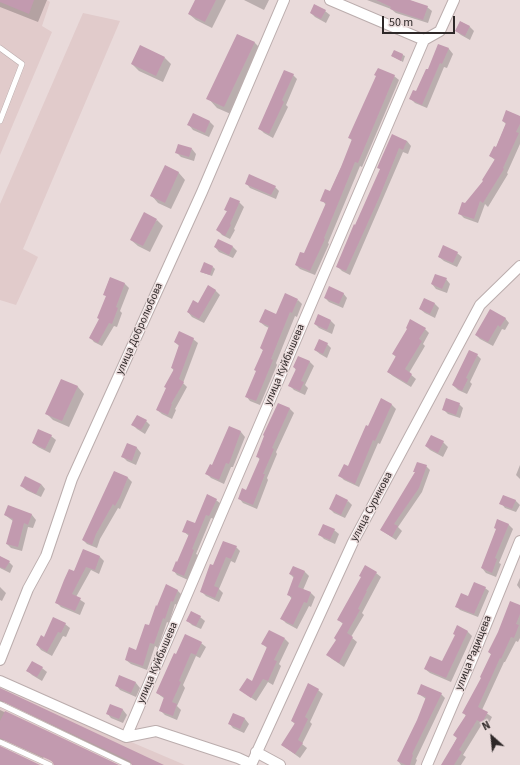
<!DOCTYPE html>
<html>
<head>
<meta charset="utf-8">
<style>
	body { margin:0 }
	#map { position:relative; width:520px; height:765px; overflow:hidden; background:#e9dada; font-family:"Source Sans 3",sans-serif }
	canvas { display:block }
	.north { position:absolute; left:472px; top:717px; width:40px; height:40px; -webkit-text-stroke:3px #e9dada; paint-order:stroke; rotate:333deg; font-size:11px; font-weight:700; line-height:16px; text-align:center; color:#2e2828 }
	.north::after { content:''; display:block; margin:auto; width:14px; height:18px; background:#2e2828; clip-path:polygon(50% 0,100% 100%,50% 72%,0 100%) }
	.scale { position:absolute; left:382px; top:16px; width:73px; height:18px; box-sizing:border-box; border:2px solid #2e2828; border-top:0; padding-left:5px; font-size:12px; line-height:14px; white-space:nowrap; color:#2e2828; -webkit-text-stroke:3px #e9dada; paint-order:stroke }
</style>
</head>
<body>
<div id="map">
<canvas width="520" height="765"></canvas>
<div class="north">N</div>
<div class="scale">50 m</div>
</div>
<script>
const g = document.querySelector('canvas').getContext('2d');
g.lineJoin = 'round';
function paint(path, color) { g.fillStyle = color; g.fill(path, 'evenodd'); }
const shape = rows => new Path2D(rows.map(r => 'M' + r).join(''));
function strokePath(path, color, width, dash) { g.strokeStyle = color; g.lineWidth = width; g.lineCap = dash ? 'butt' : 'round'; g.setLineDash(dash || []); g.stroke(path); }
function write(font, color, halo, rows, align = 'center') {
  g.font = font + ' "Source Sans 3",sans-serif'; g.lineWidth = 3; g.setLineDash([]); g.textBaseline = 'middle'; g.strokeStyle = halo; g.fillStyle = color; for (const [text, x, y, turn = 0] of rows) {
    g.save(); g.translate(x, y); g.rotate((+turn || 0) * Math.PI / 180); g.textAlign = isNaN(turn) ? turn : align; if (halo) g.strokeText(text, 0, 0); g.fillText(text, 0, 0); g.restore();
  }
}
paint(shape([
	[0,0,47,0,50,2,42,26,52,32,0,155],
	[83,13,120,21,23,249,38,257,16,305,0,300,0,204],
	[0,686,185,765,0,765]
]), '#e1cbcb');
paint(shape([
	[0,0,47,0,38,22,0,7],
	[196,0,226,0,212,28,196,20,189,14],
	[244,0,269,0,264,10],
	[367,0,409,0,427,7,432,11,428,23,396,13,391,9],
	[325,11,330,15,326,23,315,17,311,13],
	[461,22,470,27,474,31,470,40,461,35,456,31],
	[238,35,255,43,264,52,233,115,217,108,208,98],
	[439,45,449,49,453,54,447,68,444,67,427,108,415,103,411,99,416,93,428,71],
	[394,51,405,56,403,62,392,56],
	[165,58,171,64,163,82,139,71,132,64],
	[293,75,297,79,286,105,288,107,273,138,264,133,259,128],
	[394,76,399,80,362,167,360,166,328,243,329,244,315,275,300,269,296,265,304,255,326,205,322,200,330,192,353,141,349,138],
	[194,114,210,122,214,126,209,137,193,130,189,125],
	[520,117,520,144,507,173,508,174,488,207,485,204,478,223,464,218,460,214,484,181,495,160,490,156,496,148,506,124,503,121],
	[392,136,407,141,411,146,408,154,403,152,350,275,342,271,338,267,381,170],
	[192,149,196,154,194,161,181,157,177,153],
	[166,167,179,173,185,180,171,209,158,203,152,196],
	[246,183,275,187,279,191,276,199,250,188],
	[239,202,244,207,234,229,235,230,230,239,222,235,218,230,228,212,225,210],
	[157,220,163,226,150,252,138,246,131,240],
	[215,247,233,247,237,251,233,258,219,252],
	[457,253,462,257,457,267,444,261,439,257],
	[213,267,215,269,212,276,201,272],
	[110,278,125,284,129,288,120,311,122,313,117,327,114,326,102,346,94,342,90,337,100,319,107,297,104,294],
	[446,279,450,284,447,293,436,289,432,284],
	[215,290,220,295,204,323,192,317,188,312],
	[343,293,347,298,343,308,329,302,325,298],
	[425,299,435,304,439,308,435,318,425,313,420,309],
	[298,300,302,304,297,317,295,316,276,363,277,365,260,405,250,401,246,396,257,371,263,350,261,348,269,328,265,326,260,322,277,315],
	[319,316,331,321,335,325,332,334,319,328,315,324],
	[505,318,509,323,505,330,502,329,493,346,480,339,476,335],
	[425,329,429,333,423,344,425,346,409,373,416,379,411,387,393,376,388,372,396,357,393,354],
	[193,339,198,343,183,383,187,387,175,409,176,410,172,419,162,414,157,410,174,371,172,368,179,346,175,342],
	[327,344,331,348,327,358,320,354,315,350],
	[477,355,481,359,470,382,472,384,467,394,458,390,453,385],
	[309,361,314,366,305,385,308,388,305,395,294,390,290,386,296,370,294,367],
	[62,380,78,387,84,394,69,427,53,420,47,414],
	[382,400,392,405,396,409,380,444,378,443,359,487,344,480,339,475,349,468],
	[279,404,290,409,294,413,276,452,277,454,267,478,268,480,257,509,243,503,239,498,247,492,260,460,257,456],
	[459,404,463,408,460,418,448,414,443,409],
	[146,421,150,425,145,434,137,429,133,425],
	[230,428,241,432,245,437,233,467,231,467,224,484,211,478,207,474,212,467],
	[51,436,56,440,50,453,38,447,33,443],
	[431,436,443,442,448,447,443,457,430,450,426,446],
	[128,445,137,448,141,453,136,465,127,461,123,457],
	[520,465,520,479,516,475],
	[426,466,430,470,422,492,398,527,402,531,396,540,381,530],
	[115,472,128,478,132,482,120,509,118,508,100,539,97,548,87,544,83,540],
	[41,484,45,489,41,497,26,490,21,485],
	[216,500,221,504,214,519,211,518,196,554,198,555,188,580,177,575,173,570,178,563,189,536,183,531,195,524],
	[515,500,520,505,516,512,505,508,501,503],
	[348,501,352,505,345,518,334,513,330,509],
	[9,506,32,515,36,520,33,528,28,527,22,551,11,548,7,544,13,521,5,515],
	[498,520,509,525,513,529,499,563,501,564,496,577,486,573,482,568,497,529],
	[334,530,339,534,335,544,324,539,320,535],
	[236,547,240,551,235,563,231,561,219,589,223,593,219,602,206,596,201,591,213,567],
	[84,550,100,557,104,561,99,574,91,570,76,597,85,603,80,615,61,607,56,602,74,572],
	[0,557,9,562,13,566,10,573,0,568],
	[293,567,305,572,309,576,303,590,311,593,315,597,311,607,309,606,297,629,286,623,282,619,292,599,288,594,294,578,290,574],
	[376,573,381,577,362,613,364,615,351,637,357,642,344,667,332,659,328,655,337,640,343,624,338,619],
	[520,578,520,589,517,585],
	[0,587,6,593,2,601,0,600],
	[485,588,489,591,478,617,460,610,456,606,469,597],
	[177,590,182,595,177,605,175,604,169,623,167,622,158,648,155,646,147,670,131,664,126,660,137,651],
	[520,606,520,638,518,642,516,641,505,662,504,662,482,710,492,717,487,727,482,724,463,755,466,757,461,765,443,765,457,738,466,716,464,713,482,678,492,655,489,652],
	[200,617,205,621,201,629,192,625,188,621],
	[65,624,70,628,66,637,63,636,52,656,41,650,37,645,44,638],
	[458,627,468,632,472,636,451,682,430,673,425,669,442,662,456,635],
	[285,639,289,643,279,664,281,666,273,685,268,682,256,701,240,690,253,682,267,648,263,644],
	[201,643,206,647,200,658,196,656,183,685,185,688,177,706,181,710,177,720,165,715,160,710,165,699,157,693,177,655],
	[42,668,47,672,42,681,32,675,28,671],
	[120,676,136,683,140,688,136,697,120,690,116,685],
	[0,689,162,765,132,765,132,764,4,702,0,702],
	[318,690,323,694,310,722,312,724,302,744,307,748,300,758,282,745,295,724,292,721],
	[419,694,441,694,445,698,416,759,417,760,415,765,401,765,398,761,418,721,426,699],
	[111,705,123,710,127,715,123,723,111,718,107,713],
	[0,710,116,765,55,765,54,763,49,759,50,748,43,758,4,740,0,740],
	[233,714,245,719,249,724,244,733,233,728,229,723]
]), '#0003');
paint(shape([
	[0,0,34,0,29,14,0,2],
	[195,0,216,0,205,22,188,14],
	[376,0,410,0,428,6,423,20,390,9,391,7],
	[314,4,326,10,321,19,310,13],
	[460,21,470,26,465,36,455,31],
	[237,34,255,42,224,107,206,99],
	[438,44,449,48,442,64,440,63,422,105,409,99,413,90,416,91,426,69,428,69],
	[140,45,165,57,156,76,131,64],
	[394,50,403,54,401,61,391,56],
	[378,68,395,75,358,163,355,162,324,238,325,239,310,271,295,265,300,252,304,253,326,203,320,201,325,189,330,191,341,167,352,139,348,138,376,76,374,75],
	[284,70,294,74,282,100,284,102,269,134,258,129],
	[506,110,520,116,520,124,516,132,519,133,503,168,504,169,483,203,480,201,474,219,458,214,462,202,465,203,483,181,482,180,495,159,489,156,494,146,496,147,506,123,502,121],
	[193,113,210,121,205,133,187,125],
	[392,134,407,141,403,150,399,148,379,198,346,271,336,267,354,224,355,225,380,169,377,168],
	[178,144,192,148,189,157,175,153],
	[165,165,179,172,165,203,150,196],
	[249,174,276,186,271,195,245,184],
	[230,197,240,201,230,224,231,225,225,236,216,230,227,211,224,210],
	[144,212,157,219,143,246,130,240],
	[218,239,233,246,229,255,214,247],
	[443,245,458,252,453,263,438,257],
	[204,262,213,266,210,275,200,272],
	[435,274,447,278,442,289,431,284],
	[110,277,125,283,116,307,118,308,112,324,109,323,98,343,89,338,99,319,97,318,106,296,103,295],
	[208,285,216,290,199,319,187,312,193,300,198,303],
	[329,286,344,293,339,304,324,298],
	[285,293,298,299,292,313,290,312,279,339,271,359,273,360,256,401,245,397,256,371,254,370,263,350,260,348,269,326,259,322,265,309,276,314],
	[424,298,435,303,430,314,419,309],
	[490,309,506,318,500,327,498,325,488,342,475,335],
	[318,314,331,320,327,330,314,324],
	[410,319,426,328,419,339,422,341,405,369,412,374,407,383,387,372,396,356,392,354,407,329,406,328],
	[179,331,194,338,179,379,184,382,171,404,172,404,168,415,156,410,166,388,164,387,174,369,171,368,179,345,174,342],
	[319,339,328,343,323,354,314,350],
	[469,350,478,354,466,378,468,379,462,391,452,385],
	[298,356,310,361,301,381,304,382,300,391,288,386,296,369,293,367],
	[61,379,78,386,62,421,45,414],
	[381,398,392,404,375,441,373,440,355,484,338,476,344,464,348,466,366,425,368,426],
	[446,398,460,403,456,415,442,410],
	[278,403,290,408,272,448,274,449,263,474,265,474,253,505,238,499,242,488,246,490,260,458,256,457,264,436,263,435],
	[137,415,147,420,141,430,131,425],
	[229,426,241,431,229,464,226,463,219,480,205,474,210,464,212,465],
	[38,429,52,435,45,449,32,443],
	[431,435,444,441,438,453,425,446],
	[127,443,137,447,132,461,121,457],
	[417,462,427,465,419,488,394,524,398,526,392,537,380,530,415,472,413,472],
	[114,471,128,477,120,497,115,506,113,504,96,534,92,545,82,540],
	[25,476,41,484,36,494,20,486],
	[207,494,217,499,209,516,206,515,192,549,194,550,184,576,172,571,176,561,177,562,189,534,182,532,187,520,195,523],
	[336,494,348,500,341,515,329,509],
	[503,495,516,500,512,509,499,504],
	[8,505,32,514,28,525,24,523,18,547,6,544,13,519,4,515],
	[497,519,509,524,495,558,497,559,492,573,481,568,496,529,494,528],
	[323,524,335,529,330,540,318,535],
	[223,541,237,546,231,559,226,557,214,586,219,588,215,598,200,592,210,564,213,565],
	[83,549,100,556,95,570,86,567,72,594,81,598,75,611,55,603,64,580,69,569,74,571],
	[0,556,10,561,5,569,0,567],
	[365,565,377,572,366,591,367,591,358,609,360,610,347,633,353,637,339,663,326,655,336,640,334,638,343,623,337,620,361,577,359,576],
	[293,566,305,571,298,587,311,592,307,603,304,602,293,625,280,619,292,597,287,595,294,576,289,574],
	[474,582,486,587,474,614,455,607,461,593,468,596],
	[166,584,178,590,173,602,171,601,165,619,163,618,154,644,150,643,143,666,125,660,129,647,136,650,145,624,149,625,156,605,157,606],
	[510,601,520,605,520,614,516,624,519,625,514,638,511,637,501,659,500,658,478,707,488,712,482,723,477,720,459,750,462,752,454,765,441,765,457,738,453,735,466,715,462,713,481,678,480,677,491,654,488,652,498,632],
	[191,611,201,616,196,626,186,621],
	[53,617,66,623,61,633,58,632,47,652,36,645,41,635,44,637],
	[457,625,468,631,446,678,424,669,430,656,442,661,455,635,453,634],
	[269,630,285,638,274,660,277,661,268,681,263,679,251,698,239,690,247,678,252,681,267,647,261,644],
	[185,634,202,642,196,655,191,653,179,681,181,682,172,702,177,704,173,716,159,711,164,697,156,693,174,653,176,654],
	[32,661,43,667,37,677,26,671],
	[119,675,136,682,131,693,115,686],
	[308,683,319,689,305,717,308,719,298,740,303,743,295,754,281,745,295,723,291,721],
	[421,684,442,693,412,754,413,755,410,765,406,765,397,761,417,720,426,697,417,694],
	[0,688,164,765,132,765,130,761,0,700],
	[110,704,123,709,119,719,106,714],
	[5,711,119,765,54,765,52,761,0,738,0,721],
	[233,713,245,718,240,729,228,724],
	[0,746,40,765,0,765]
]), '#c29aaf');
const lane = shape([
	[0,48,22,64,0,121],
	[0,704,128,765],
	[0,742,50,765]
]);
const street = shape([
	[330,0,424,40],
	[0,660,28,589,46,556,72,479,202,192,284,0],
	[0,681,126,737,156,731,238,758,251,764],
	[126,737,424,40,440,31,454,0],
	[256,752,280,765],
	[251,765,353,542,480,305,520,266],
	[427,765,473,657,520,541]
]);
strokePath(lane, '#bbadad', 6);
strokePath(street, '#bbadad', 12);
strokePath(lane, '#fff', 5);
strokePath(street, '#fff', 10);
write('11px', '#2e2828', '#e9dada', [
	["улица Добролюбова",140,329,-66],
	["улица Куйбышева",285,365,-67],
	["улица Сурикова",372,507,-62],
	["улица Радищева",474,653,-68],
	["улица Куйбышева",158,663,-67]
]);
</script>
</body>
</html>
